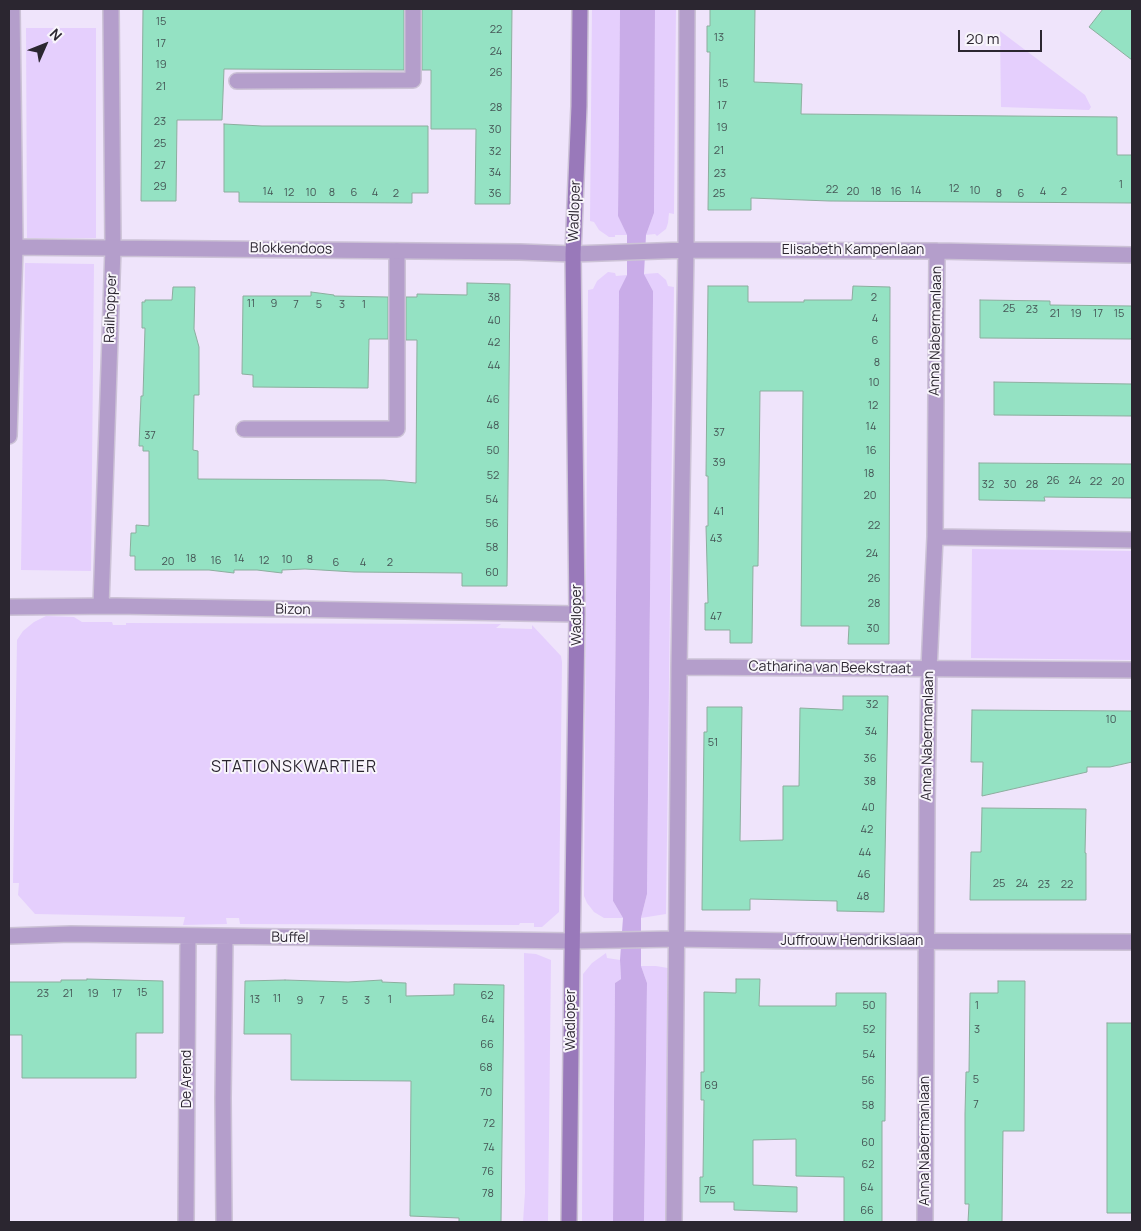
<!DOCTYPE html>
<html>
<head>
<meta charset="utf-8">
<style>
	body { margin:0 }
	#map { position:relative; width:1141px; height:1231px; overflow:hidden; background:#efe4fb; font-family:Manrope,sans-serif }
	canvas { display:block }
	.frame { position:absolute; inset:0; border:10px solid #2b2630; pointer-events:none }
	.north { position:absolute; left:20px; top:20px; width:50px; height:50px; -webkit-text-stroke:4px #f8f5fb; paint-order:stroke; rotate:46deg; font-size:14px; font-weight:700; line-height:20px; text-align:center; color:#2b2630 }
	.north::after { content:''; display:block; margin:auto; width:18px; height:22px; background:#2b2630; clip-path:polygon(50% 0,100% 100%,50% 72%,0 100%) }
	.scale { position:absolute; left:958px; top:30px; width:84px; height:22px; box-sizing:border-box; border:2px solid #2b2630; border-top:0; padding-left:6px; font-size:15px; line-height:18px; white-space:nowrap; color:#2b2630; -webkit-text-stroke:4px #f8f5fb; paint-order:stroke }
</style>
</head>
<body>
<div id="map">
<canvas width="1141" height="1231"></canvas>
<div class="frame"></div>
<div class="north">N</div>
<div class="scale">20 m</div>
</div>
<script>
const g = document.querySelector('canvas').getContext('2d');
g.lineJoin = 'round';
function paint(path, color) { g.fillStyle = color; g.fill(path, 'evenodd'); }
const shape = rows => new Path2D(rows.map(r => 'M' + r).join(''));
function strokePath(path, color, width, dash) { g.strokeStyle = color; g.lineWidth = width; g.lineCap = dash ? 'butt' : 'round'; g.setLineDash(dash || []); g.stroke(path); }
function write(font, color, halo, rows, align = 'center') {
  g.font = font + ' Manrope,sans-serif'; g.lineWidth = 4; g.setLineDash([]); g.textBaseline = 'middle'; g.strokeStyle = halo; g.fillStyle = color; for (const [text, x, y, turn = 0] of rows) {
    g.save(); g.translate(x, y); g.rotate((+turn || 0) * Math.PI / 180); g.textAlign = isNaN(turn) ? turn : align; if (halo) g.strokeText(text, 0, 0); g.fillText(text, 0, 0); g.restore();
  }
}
paint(shape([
	[592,9,620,9,618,215,627,235,615,235,615,237,609,237,599,230,594,222,590,221],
	[655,9,676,9,674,214,669,213,668,223,666,229,657,236,655,234,646,235,654,213],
	[96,28,96,238,27,238,26,28],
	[1000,31,1085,95,1091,107,1089,110,1001,107],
	[25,263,94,264,91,571,21,570],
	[608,272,615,273,616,276,627,275,619,291,613,901,623,918,604,918,594,912,587,903,584,896,588,290,593,289,597,281],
	[658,273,666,280,668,286,674,287,666,914,641,918,647,894,653,300,653,291,644,274],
	[972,549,1132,551,1132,660,971,658],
	[46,616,74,617,82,622,112,622,113,625,126,625,126,623,501,624,496,628,532,629,532,625,561,656,562,662,559,912,542,927,534,927,534,923,520,923,519,925,240,924,239,918,226,918,227,924,183,925,185,917,35,914,18,895,19,883,13,883,17,640,23,631,34,622],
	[524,953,536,954,551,960,548,1222,523,1222,525,1193],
	[606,953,607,958,620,960,621,979,615,983,613,1222,582,1222,583,974,592,963],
	[641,966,656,966,668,968,666,1222,644,1222,647,983]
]), '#e5cffd');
paint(shape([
	[620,9,655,9,654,213,646,235,644,274,653,291,653,300,647,894,641,918,641,966,647,983,644,1222,613,1222,615,983,621,979,620,960,623,918,613,901,619,291,627,275,627,235,618,216]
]), '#c9ace8');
const building = shape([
	[143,9,404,9,404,70,224,69,222,120,177,120,176,201,141,201,143,9],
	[422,9,512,9,510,204,475,204,476,129,431,129,431,70,422,70,422,9],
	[710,9,755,9,754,82,802,84,801,114,1117,117,1117,155,1132,155,1132,203,829,201,751,198,751,210,708,210,710,52,707,52,707,26,710,26,710,9],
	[1103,9,1132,9,1132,60,1089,27,1103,9],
	[224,124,262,126,428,126,428,193,412,193,412,203,239,202,239,192,224,192,224,124],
	[467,283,510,284,507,586,462,586,462,573,354,572,305,569,282,570,282,573,257,570,234,570,234,573,209,570,135,570,135,556,130,556,131,533,136,533,136,525,149,526,149,451,143,451,143,446,139,446,141,396,143,396,145,328,142,328,142,302,145,302,145,300,172,300,173,287,195,287,194,329,199,347,199,395,194,395,193,450,198,451,198,479,384,480,416,483,417,340,406,340,406,297,417,297,417,294,467,295,467,283],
	[708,286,748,286,748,302,804,302,804,300,852,300,853,286,890,287,889,644,848,644,849,626,801,626,803,391,760,391,758,566,753,566,752,643,730,643,730,630,705,630,705,603,708,603,706,526,708,526,708,476,706,476,708,286],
	[311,292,334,295,334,296,388,297,388,339,369,339,368,388,253,387,253,375,242,374,243,296,311,296,311,292],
	[980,300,1050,301,1050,305,1132,306,1132,339,980,338,980,300],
	[994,382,1132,384,1132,416,994,415,994,382],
	[979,463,1132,464,1132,498,1044,497,1045,501,979,500,979,463],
	[843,696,888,696,884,912,837,911,837,901,750,899,750,910,702,910,704,732,707,732,707,707,742,707,740,841,783,840,783,786,799,786,800,708,843,710,843,696],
	[972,710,1132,711,1132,762,1110,767,1087,767,1087,772,982,796,983,762,971,762,972,710],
	[982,808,1086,809,1085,853,1086,853,1086,900,970,900,971,852,981,852,982,808],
	[87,979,163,981,163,1033,136,1033,136,1078,22,1078,22,1035,9,1035,9,982,61,982,61,980,87,980,87,979],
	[736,979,760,979,759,1006,836,1006,836,993,886,993,885,1121,882,1121,882,1222,844,1222,844,1177,796,1176,796,1139,753,1140,753,1185,797,1187,797,1212,734,1210,734,1202,700,1202,700,1177,703,1177,704,1100,701,1100,701,1072,704,1072,704,992,736,993,736,979],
	[285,980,348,982,382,980,382,982,406,983,406,996,454,995,454,984,504,985,501,1222,459,1222,459,1218,410,1216,411,1081,291,1080,291,1034,244,1034,245,981,285,980],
	[998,981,1025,981,1024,1131,1003,1131,1002,1222,968,1222,969,1204,965,1204,965,1114,966,1072,969,1072,970,993,998,993,998,981],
	[1107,1023,1132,1023,1132,1213,1107,1213,1107,1023]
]);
paint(building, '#94e2c3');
strokePath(building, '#8cad9e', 1);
const lane = shape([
	[237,81,413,80,413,9],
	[244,429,397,429,397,251]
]);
const street = shape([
	[9,247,520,252,573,254,686,250,937,251,1132,255],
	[9,436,15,247,12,9],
	[935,537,1132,540],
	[101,606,113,248,111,9],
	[9,607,116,606,577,614],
	[679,667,1132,670],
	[9,936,71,934,572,941,675,939,794,941,1132,942],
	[186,1222,188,936],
	[224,1222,223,1098,225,937],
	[674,1222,679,667,686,250,687,9],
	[925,1222,927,804,929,669,935,537,937,251]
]);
const secondary = shape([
	[569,1222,572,962,577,614,573,254,579,106,580,9]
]);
strokePath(lane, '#ccc2d6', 18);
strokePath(street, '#ccc2d6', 18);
strokePath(secondary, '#ccc2d6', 18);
strokePath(lane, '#b49ecb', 15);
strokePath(street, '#b49ecb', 15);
strokePath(secondary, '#9979ba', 15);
write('11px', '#455555', null, [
	["15",161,22],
	["22",496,30],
	["13",719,38],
	["17",161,44],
	["24",496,52],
	["19",161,65],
	["26",496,73],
	["15",723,84],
	["21",161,87],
	["17",722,106],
	["28",496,108],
	["23",160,122],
	["19",722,128],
	["30",495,130],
	["25",160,144],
	["21",719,151],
	["32",495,152],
	["27",160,166],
	["34",495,173],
	["23",720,174],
	["1",1121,185],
	["29",160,187],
	["12",954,189],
	["22",832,190],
	["14",916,191],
	["10",975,191],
	["14",268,192],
	["20",853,192],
	["18",876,192],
	["16",896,192],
	["4",1043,192],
	["2",1064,192],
	["12",289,193],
	["10",311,193],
	["8",332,193],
	["6",354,193],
	["4",375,193],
	["2",396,194],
	["36",495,194],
	["25",719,194],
	["8",999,194],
	["6",1021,194],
	["38",494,298],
	["2",874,298],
	["11",251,304],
	["9",274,304],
	["7",296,305],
	["5",319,305],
	["3",342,305],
	["1",364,305],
	["25",1009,309],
	["23",1032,310],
	["21",1055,314],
	["19",1076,314],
	["17",1098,314],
	["15",1119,314],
	["4",875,319],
	["40",494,321],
	["6",875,341],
	["42",494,343],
	["8",877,363],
	["44",494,366],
	["10",874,383],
	["46",493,400],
	["12",873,406],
	["48",493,426],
	["14",871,427],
	["37",719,433],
	["37",150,436],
	["50",493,451],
	["16",871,451],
	["39",719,463],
	["18",869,474],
	["52",493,476],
	["26",1053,481],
	["24",1075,481],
	["22",1096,482],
	["20",1118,482],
	["32",988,485],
	["30",1010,485],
	["28",1032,485],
	["20",870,496],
	["54",492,500],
	["41",719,512],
	["56",492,524],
	["22",874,526],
	["43",716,539],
	["58",492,548],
	["24",872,554],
	["18",191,559],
	["14",239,559],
	["10",287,560],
	["8",310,560],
	["16",216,561],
	["12",264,561],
	["20",168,562],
	["6",336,563],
	["4",363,563],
	["2",390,563],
	["60",492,573],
	["26",874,579],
	["28",874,604],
	["47",716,617],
	["30",873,629],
	["32",872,705],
	["10",1111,720],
	["34",871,732],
	["51",713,743],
	["36",870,759],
	["38",870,782],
	["40",868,808],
	["42",867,830],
	["44",865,853],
	["46",864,875],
	["25",999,884],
	["24",1022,884],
	["23",1044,885],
	["22",1067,885],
	["48",863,897],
	["15",142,993],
	["23",43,994],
	["21",68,994],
	["19",93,994],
	["17",117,994],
	["62",487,996],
	["11",277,999],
	["13",255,1000],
	["1",390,1000],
	["9",300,1001],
	["7",322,1001],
	["5",345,1001],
	["3",367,1001],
	["50",869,1006],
	["1",977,1006],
	["64",488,1020],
	["52",869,1030],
	["3",977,1030],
	["66",487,1045],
	["54",869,1055],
	["68",486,1068],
	["5",976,1080],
	["56",868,1081],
	["69",711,1086],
	["70",486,1093],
	["7",976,1105],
	["58",868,1106],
	["72",489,1124],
	["60",868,1143],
	["74",489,1148],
	["62",868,1165],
	["76",488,1172],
	["64",867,1188],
	["75",710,1191],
	["78",488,1194],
	["66",867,1211]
]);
write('14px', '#2b2630', '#f8f5fb', [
	["Wadloper",575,211,-88],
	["Blokkendoos",291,249,1],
	["Elisabeth Kampenlaan",853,250],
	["Railhopper",111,308,-88],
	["Anna Nabermanlaan",936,331,-89],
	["Bizon",293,610,1],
	["Wadloper",577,615,-90],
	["Catharina van Beekstraat",830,668,1],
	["Anna Nabermanlaan",928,736,-89],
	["Buffel",290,938,1],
	["Juffrouw Hendrikslaan",852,941],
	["Wadloper",571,1020,-90],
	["De Arend",187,1079,-90],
	["Anna Nabermanlaan",925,1141,-90]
]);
g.letterSpacing = '1px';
write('16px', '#2b2630', '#f8f5fb', [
	["STATIONSKWARTIER",294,768]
]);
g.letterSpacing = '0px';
</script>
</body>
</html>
